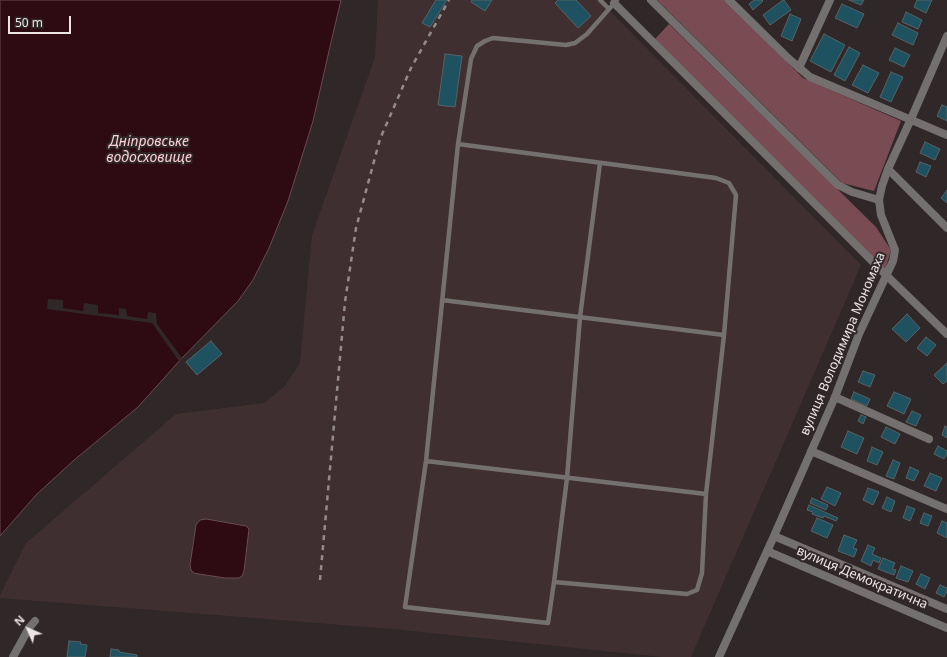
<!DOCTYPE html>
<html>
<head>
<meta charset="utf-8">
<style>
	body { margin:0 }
	#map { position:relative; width:947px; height:657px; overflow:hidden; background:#302728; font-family:"Noto Sans",sans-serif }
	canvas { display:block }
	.north { position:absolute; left:8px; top:609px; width:40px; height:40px; -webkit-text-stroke:3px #302728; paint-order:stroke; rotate:315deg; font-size:11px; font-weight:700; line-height:16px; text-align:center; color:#ece5e6 }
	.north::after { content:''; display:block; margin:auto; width:14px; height:18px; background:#ece5e6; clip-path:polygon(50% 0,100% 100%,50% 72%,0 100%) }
	.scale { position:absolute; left:8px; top:16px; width:63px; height:18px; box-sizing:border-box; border:2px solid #ece5e6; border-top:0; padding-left:5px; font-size:12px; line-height:14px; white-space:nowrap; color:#ece5e6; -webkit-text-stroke:3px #302728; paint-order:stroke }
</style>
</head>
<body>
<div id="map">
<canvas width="947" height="657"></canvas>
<div class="north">N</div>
<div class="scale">50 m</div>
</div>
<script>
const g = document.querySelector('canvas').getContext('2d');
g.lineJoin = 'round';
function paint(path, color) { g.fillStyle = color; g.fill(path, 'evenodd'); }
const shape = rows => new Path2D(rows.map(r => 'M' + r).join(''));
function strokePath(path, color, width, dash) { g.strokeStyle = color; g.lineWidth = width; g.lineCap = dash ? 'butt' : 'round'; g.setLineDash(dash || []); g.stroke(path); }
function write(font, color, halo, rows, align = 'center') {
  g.font = font + ' "Noto Sans",sans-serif'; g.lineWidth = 4; g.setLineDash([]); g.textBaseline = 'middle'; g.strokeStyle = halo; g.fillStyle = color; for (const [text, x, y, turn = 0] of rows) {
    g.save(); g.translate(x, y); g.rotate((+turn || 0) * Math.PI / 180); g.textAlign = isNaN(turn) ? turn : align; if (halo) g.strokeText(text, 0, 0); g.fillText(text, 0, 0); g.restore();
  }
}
paint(shape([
	[378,0,599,0,861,265,691,657,662,657,393,629,0,598,0,595,26,543,176,414,264,403,285,386,300,363,312,235,375,57]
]), '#3f2f31');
paint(shape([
	[657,0,725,0,803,78,901,121,874,191,842,183],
	[669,24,876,227,891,250,885,270,655,39]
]), '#784c52');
const water = shape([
	[0,0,341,0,332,38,313,121,288,201,269,248,253,280,238,301,182,358,138,407,73,461,36,495,0,536,0,0],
	[206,519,246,526,249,529,244,571,242,576,239,578,225,578,199,574,194,573,191,570,190,565,196,525,200,520,206,519]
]);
paint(water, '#2e0a12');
strokePath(water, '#674c52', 1);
paint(shape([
	[48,299,63,300,63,308,83,311,84,303,98,305,98,313,119,315,119,308,126,309,127,316,147,319,148,312,156,313,157,324,182,358,179,361,152,323,47,309]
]), '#302728');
const building = shape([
	[436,0,447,0,430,27,422,23,436,0],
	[472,0,492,0,485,11,471,2,472,0],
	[558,0,576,0,591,16,578,28,555,3,558,0],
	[754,0,762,0,763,1,753,10,749,4,754,0],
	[783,0,784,0,791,10,770,25,763,15,783,0],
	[849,0,864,0,861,5,849,0],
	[917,0,932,0,926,13,914,7,917,0],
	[842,4,864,14,857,28,835,18,842,4],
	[906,12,922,20,918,29,902,22,906,12],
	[790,14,801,19,792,41,781,36,790,14],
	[898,23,918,33,913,45,892,35,898,23],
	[824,34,845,45,831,72,810,61,824,34],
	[849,47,860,53,845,81,834,75,849,47],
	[895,48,910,55,904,67,889,60,895,48],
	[445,54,462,56,455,107,438,105,445,54],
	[863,65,879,73,868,93,852,85,863,65],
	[891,72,903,77,891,102,880,97,891,72],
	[942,105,947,107,947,121,937,116,942,105],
	[925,142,940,149,935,160,920,153,925,142],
	[920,162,931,166,926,177,916,172,920,162],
	[947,190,947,203,941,198,947,190],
	[907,314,920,328,906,342,892,329,907,314],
	[926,337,936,345,927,356,917,348,926,337],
	[211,341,222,354,197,375,186,362,211,341],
	[947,363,947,381,943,384,934,375,947,363],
	[863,371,875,375,870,387,858,382,863,371],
	[854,392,870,399,867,406,851,399,854,392],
	[894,392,911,399,904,414,887,406,894,392],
	[912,411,921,415,916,426,906,422,912,411],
	[861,415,866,417,863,424,858,421,861,415],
	[945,426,947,427,947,438,942,435,945,426],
	[886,427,900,434,895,444,881,437,886,427],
	[848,431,864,438,857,454,841,447,848,431],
	[938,446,947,451,947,454,944,459,934,454,938,446],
	[872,447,883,452,877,465,867,461,872,447],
	[893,460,900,463,894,479,886,476,893,460],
	[910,467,919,471,914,481,906,478,910,467],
	[930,473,942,478,936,491,924,486,930,473],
	[827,487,841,493,835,506,821,499,827,487],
	[868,488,879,492,873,505,863,500,868,488],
	[887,497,895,501,891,512,882,508,887,497],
	[812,498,828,505,826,510,810,503,812,498],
	[809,505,838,518,836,521,824,516,823,518,812,514,813,512,807,510,809,505],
	[907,506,915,509,910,521,903,518,907,506],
	[924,513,932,516,928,526,920,523,924,513],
	[817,518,833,525,827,538,811,531,817,518],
	[942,521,947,523,947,538,937,533,942,521],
	[844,535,857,540,853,548,857,549,854,557,838,551,844,535],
	[868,545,875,548,872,554,881,558,879,563,873,560,871,566,861,561,868,545],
	[883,558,895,563,892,569,896,570,894,575,878,569,883,558],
	[901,566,913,571,908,582,896,578,901,566],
	[921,574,930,578,925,589,916,584,921,574],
	[940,585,947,588,947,591,944,597,936,593,940,585],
	[69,641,81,642,80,644,87,645,85,657,67,657,69,641],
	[111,649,119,650,119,652,137,655,137,657,110,657,111,649]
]);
paint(building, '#1e5261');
strokePath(building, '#576265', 1);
strokePath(shape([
	[600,0,609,9],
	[458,144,471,59,477,46,485,41,493,38,566,45,575,43,587,34,617,0],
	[442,300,724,335],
	[426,461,706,494,724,335,736,195,729,183,716,178,458,144,426,461,405,607,548,623,554,582,687,594,697,590,702,573,706,494],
	[554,582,567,478,580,317,600,163]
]), '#757070', 4.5);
strokePath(shape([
	[651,0,838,185,852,192,879,200],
	[729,0,788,58,810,77,947,135],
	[614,3,886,275,947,334],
	[799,68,830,0],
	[888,169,947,228],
	[835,397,929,439],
	[811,451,947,509],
	[13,657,29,628,35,621]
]), '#757070', 8);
strokePath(shape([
	[774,536,947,609],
	[767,551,947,628],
	[719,657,774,536,835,397,859,334,893,261,895,250,881,215,879,200,882,186,888,169,911,119,947,36]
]), '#757070', 8);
strokePath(shape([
	[320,580,345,302,356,228,380,139,411,68,449,0]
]), '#938b8c', 2.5, [5, 5]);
write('13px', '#ece5e6', '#302728', [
	["вулиця Володимира Мономаха",843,344,-67],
	["вулиця Демократична",862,578,23]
]);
write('italic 14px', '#fecfd4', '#302728', [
	["Дніпровське",149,142],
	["водосховище",149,158]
]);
</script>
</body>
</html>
